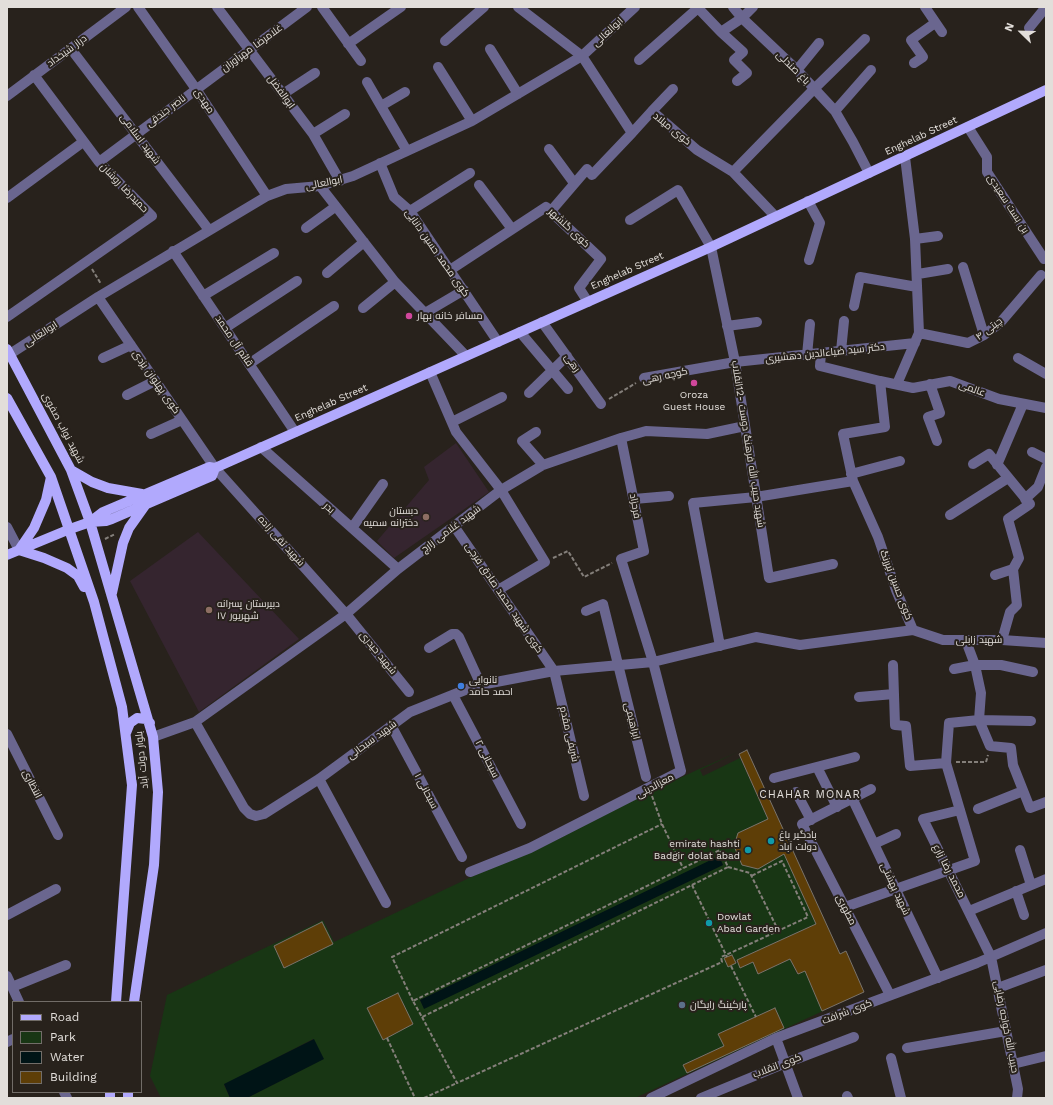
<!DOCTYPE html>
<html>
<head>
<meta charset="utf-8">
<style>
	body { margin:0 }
	#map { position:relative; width:1053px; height:1105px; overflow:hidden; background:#28221c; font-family:"Work Sans",sans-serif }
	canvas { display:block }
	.frame { position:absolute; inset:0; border:8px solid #e2deda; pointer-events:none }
	.legend { position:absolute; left:12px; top:1001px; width:130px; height:92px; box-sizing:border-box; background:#28221c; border:1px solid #726d68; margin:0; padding:5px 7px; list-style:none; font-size:12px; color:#e2deda }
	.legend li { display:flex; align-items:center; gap:8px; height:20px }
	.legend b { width:20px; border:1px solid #726d68 }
	.north { position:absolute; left:1001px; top:12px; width:40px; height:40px; -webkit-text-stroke:3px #28221c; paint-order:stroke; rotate:293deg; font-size:11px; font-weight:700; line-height:16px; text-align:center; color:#e2deda }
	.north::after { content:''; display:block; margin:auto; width:14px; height:18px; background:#e2deda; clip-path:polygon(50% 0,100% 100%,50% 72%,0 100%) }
</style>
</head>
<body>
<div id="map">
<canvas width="1053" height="1105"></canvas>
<div class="frame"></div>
<ul class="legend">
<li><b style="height:5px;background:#b1a9fd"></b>Road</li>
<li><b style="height:11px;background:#183614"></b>Park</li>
<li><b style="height:11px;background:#001416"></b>Water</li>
<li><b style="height:11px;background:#5e3e07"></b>Building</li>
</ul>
<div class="north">N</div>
</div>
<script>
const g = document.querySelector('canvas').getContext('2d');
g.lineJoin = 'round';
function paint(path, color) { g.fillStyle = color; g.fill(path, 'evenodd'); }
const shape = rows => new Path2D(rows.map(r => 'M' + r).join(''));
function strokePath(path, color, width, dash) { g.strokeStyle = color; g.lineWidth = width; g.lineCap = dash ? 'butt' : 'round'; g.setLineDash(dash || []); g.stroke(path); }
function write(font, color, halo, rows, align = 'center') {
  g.font = font + ' "Work Sans",Cairo,sans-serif'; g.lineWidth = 4; g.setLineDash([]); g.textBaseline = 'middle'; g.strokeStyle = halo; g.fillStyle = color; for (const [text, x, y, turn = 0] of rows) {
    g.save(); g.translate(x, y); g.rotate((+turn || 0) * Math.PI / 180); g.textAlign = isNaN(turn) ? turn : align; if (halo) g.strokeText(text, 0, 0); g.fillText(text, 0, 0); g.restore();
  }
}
paint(shape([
	[456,443,489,492,394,558,377,541,429,480,424,467],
	[198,532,299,639,199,712,130,581]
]), '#35252f');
paint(shape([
	[747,750,739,754,738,752,700,770,703,776,740,758,816,924,736,961,736,963,738,963,740,968,753,962,758,974,790,959,797,974,805,971,823,1011,864,992,635,1098,247,1098,323,1059,313,1039,224,1085,230,1098,161,1098,150,1076,167,995,323,920,334,942,699,769,738,752,739,754,747,750,839,954,846,951,840,954],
	[719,857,723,865,424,1008,420,1000],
	[322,922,332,944,284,968,274,946],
	[775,1008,784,1028,728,1054,718,1034],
	[710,1052,711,1055,715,1054,717,1059,687,1073,683,1065]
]), '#183614');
paint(shape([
	[719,856,723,865,424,1009,420,1000],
	[314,1039,324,1059,247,1098,230,1098,224,1084]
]), '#001416');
const building = shape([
	[747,750,840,954,846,951,864,992,822,1011,805,971,798,974,790,959,758,974,753,962,740,968,737,960,816,924,784,854,758,869,742,865,734,846,738,833,768,819,739,754,747,750],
	[322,922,333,944,284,968,274,946,322,922],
	[732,955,736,963,728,967,724,958,732,955],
	[398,993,413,1024,383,1040,367,1008,398,993],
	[775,1008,784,1028,687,1073,683,1065,724,1046,718,1034,775,1008]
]);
paint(building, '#5e3e07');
strokePath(building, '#7a736c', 1);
strokePath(shape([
	[92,269,101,284],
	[609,399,636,383],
	[105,539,115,534],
	[553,558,568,551,584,577,612,563],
	[956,762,986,762,988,755],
	[652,796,662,824,683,868],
	[728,867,750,873,778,930],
	[692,885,728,867,720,850,413,1001,422,1017,692,885,727,957],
	[731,966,756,1017],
	[413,1001,392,957,662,824],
	[422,1017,457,1083,722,962,721,957,726,955,808,917,782,861,751,876],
	[387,1038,415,1098],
	[424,1098,457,1083]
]), '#847f7a', 2, [4, 2]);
strokePath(shape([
	[138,7,196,89,267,196],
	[217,7,313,134,340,181],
	[322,7,361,61],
	[518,7,582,56,632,133,652,111,697,150,733,172,775,216],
	[697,7,721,32,742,18,797,70,835,111,853,142,869,173],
	[733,7,742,18,753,7],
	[925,7,942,32],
	[1029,28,1046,7],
	[721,32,743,52,734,60,747,73,737,81],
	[445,41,484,7],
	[348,44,401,7],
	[71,49,209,230],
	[490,49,518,94],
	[639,60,698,8],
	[914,63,923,57,911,40,935,23],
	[438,67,472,121],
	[797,70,819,43],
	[367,82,407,151],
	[283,94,315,73],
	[7,96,126,7],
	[381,106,405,92],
	[652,111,673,89],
	[835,111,871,70],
	[968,127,987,157,987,172,1044,259],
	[313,134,345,114],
	[549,149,574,183],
	[99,162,307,7],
	[380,163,394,197,410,211,498,342],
	[733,172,814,89,865,39],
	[479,185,512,229],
	[320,186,395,282,466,356],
	[7,198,83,142],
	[808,201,820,223,809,260],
	[410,211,470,173],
	[551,211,587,169,592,175,632,133],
	[630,220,678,190,711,247,735,362,769,578,833,564],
	[306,228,335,207],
	[915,239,938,236],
	[173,251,295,432],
	[963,267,984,335],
	[450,270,546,207,601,259,579,288,588,302],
	[327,273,364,242],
	[918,274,948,269],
	[203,296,274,253],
	[98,297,215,468,346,614,409,692],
	[854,306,860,277,917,287],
	[363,308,395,282],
	[425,313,464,290],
	[7,317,152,216,99,162,34,75],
	[542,322,601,404],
	[727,326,757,322],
	[225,328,297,281],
	[520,332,568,389],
	[919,333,968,343,984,335,1000,323,1041,275],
	[841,351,844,321],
	[821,353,820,366,880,381],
	[10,354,98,297,267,196,286,189,320,186,353,176,472,121,582,56,635,7],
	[807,355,810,324],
	[103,358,131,345],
	[1018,358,1046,374],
	[249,364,334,306],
	[430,372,456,432,501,490,545,562,498,590],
	[644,378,735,362,915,343],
	[897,384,919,333,915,239,905,157],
	[930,384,940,413,928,417,937,441],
	[529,393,567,356],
	[127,395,155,381],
	[452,422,502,397],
	[536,432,522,441,543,465],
	[151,434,182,420],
	[261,447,398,569],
	[1032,452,1046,459],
	[973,464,989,454,1030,504,1008,519,1019,558,1013,569,1017,605,1010,612,1002,640],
	[997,465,1023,404],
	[851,474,900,461],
	[634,499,669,496],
	[1025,499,1038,487,1046,467],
	[950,515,1008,478],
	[454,526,554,671,584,796],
	[7,527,19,550],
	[352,528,383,484],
	[995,575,1013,569],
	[586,611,603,604,646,777],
	[913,630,943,640,1002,640,1046,643],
	[966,641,975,665,981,693,979,720,990,746,1011,748,1013,765,1030,808,1046,802],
	[720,646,693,503,756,497,853,481],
	[429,648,452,634,456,634,459,637,481,685],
	[893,665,895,725,906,726,910,766,946,763],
	[954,669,975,665,1001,665,1033,672],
	[453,695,521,824],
	[859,697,894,694],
	[195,722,346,614,398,569,501,490,543,465,621,438,646,431,707,434,745,426],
	[391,725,462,857],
	[7,734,58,835],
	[153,737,195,722,244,808,250,814,256,816,264,814,319,779,410,712,475,686,554,671,653,662,756,637,800,645,913,630,896,590,878,537,853,481,843,434,885,427,880,381,913,388,950,381,999,399,1046,408],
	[817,767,837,807],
	[774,778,855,757],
	[319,779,386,903],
	[871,789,802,824,890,995],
	[796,792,811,820],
	[853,800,938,978],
	[978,809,1023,791],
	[960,810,923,819,991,957,1018,1089,1017,1098],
	[874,844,896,834],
	[1020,850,1031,885],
	[470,872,530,848,681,771,653,662,621,559,644,551,621,438],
	[1016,891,1024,915],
	[845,907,975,861,946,763,949,723,979,720,1031,721],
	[969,911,1046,879],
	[7,915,56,889],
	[7,976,19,1002],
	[12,987,66,965],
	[998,988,1046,970],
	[776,1038,798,1098],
	[7,1042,13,1039],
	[907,1048,1006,1031],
	[891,1058,901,1098],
	[1013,1064,1046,1056],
	[64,1092,67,1098],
	[847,1096,848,1098],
	[651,1098,776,1038,977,963,1046,933],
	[701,1098,786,1063,854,1037]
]), '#6a668f', 10);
strokePath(shape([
	[7,349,71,470,90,522,153,737,158,792,154,865,134,1002],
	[7,398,51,477,94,602,122,707,132,785,116,1002],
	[71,470,92,482,108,488,142,494],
	[51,477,46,500,34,528,19,550,44,558,67,568,78,576,84,587],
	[90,522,103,512,209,467,215,468,711,247,1046,90],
	[7,555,70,529,90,522,106,521,112,519,212,476,215,468],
	[112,593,123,543,129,528,146,504],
	[126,733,130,723,137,718,146,719,150,723],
	[110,1092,110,1098],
	[128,1092,128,1098]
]), '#b1a9fd', 10);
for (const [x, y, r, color] of [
	[409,316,4,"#d1479c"],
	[694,383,4,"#d1479c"],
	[426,517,4,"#8d6e63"],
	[209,610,4,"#8d6e63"],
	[461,686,4,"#3f7fe0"],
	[771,841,4,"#0f9aa8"],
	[748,850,4,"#0f9aa8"],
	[709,923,4,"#0f9aa8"],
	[682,1005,4,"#5c6f8a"]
]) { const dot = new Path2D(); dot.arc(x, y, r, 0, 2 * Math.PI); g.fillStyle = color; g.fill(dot); strokePath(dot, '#28221c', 1.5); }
write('10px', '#e2deda', '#28221c', [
	["ابوالعالی",608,32,-43],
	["غلامرضا مهرآوران",252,48,-36],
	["دراز شیخداد",67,51,-36],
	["باغ صندلی",793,68,45],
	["ابوالفضل",281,92,54],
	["مهدی",204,101,56],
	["ناصر جندقی",166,111,-37],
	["کوی میلاد",672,129,39],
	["Enghelab Street",921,136,-25],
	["شهید اسلامی",140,139,53],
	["ابوالعالی",324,183,-11],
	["حمیدرضا روشان",124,188,46],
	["بن بست سعیدی",1008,204,57],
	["کوی گلشهر",569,228,43],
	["کوی محمد حسین دانایی",437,253,55],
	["Enghelab Street",627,271,-24],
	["چیتی ۴",989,329,-37],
	["ابوالعالی",41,334,-33],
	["قائم آل محمد",234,341,56],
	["دکتر سید ضیاءالدین دهشیری",825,353,-6],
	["رهی",572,363,54],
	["کوچه رهی",665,376,-12],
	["کوی پهلوان یزدی",156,382,55],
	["عالمی",972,389,20],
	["Enghelab Street",331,403,-24],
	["شهید نواب صفوی",63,428,62],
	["شهید حبیب الله فرهنگ دوست -12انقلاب",748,444,81],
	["فرحزاد",635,506,79],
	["بدر",329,508,41],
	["شهید غلامی زارچ",451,529,-37],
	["شهید تقی زاده",281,541,48],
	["کوی حسین تیررنگ",896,585,69],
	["کوی شهید محمد صادق فرجی",504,598,56],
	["شهید زابلی",979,640],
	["شهید حیدری",378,653,51],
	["ابراهیمی",632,721,76],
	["شریفی مقدم",569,734,77],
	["شهید سبحانی",372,740,-36],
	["سبحانی ۲",487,759,63],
	["بلوار دولت آباد",142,760,-96],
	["انتظاری",32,784,63],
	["معزالدینی",655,786,-28],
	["سبحانی ۱",426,791,62],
	["محمد رضا زارع",949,871,63],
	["شهید بهشتی",895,889,65],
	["مطهری",846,910,63],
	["کوی شرافت",847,1012,-21],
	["حبیب الله خواجه رضایی",1006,1027,79],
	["کوی انقلاب",777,1066,-21]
]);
write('10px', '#e2deda', '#28221c', [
	["مسافر خانه بهار",417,316],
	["Oroza",694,395,"center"],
	["Guest House",694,407,"center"],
	["دبستان",418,511,"right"],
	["دخترانه سمیه",418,523,"right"],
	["دبیرستان پسرانه",217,604],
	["۱۷ شهریور",217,616],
	["نانوایی",469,680],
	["احمد حامد",469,692],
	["بادگیر باغ",779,835],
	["دولت آباد",779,847],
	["emirate hashti",740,844,"right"],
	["Badgir dolat abad",740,856,"right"],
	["Dowlat",717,917],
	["Abad Garden",717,929],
	["پارکینگ رایگان",690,1005]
], 'left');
g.letterSpacing = '1px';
write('11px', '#e2deda', '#28221c', [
	["CHAHAR MONAR",810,795]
]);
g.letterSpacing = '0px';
</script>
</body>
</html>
